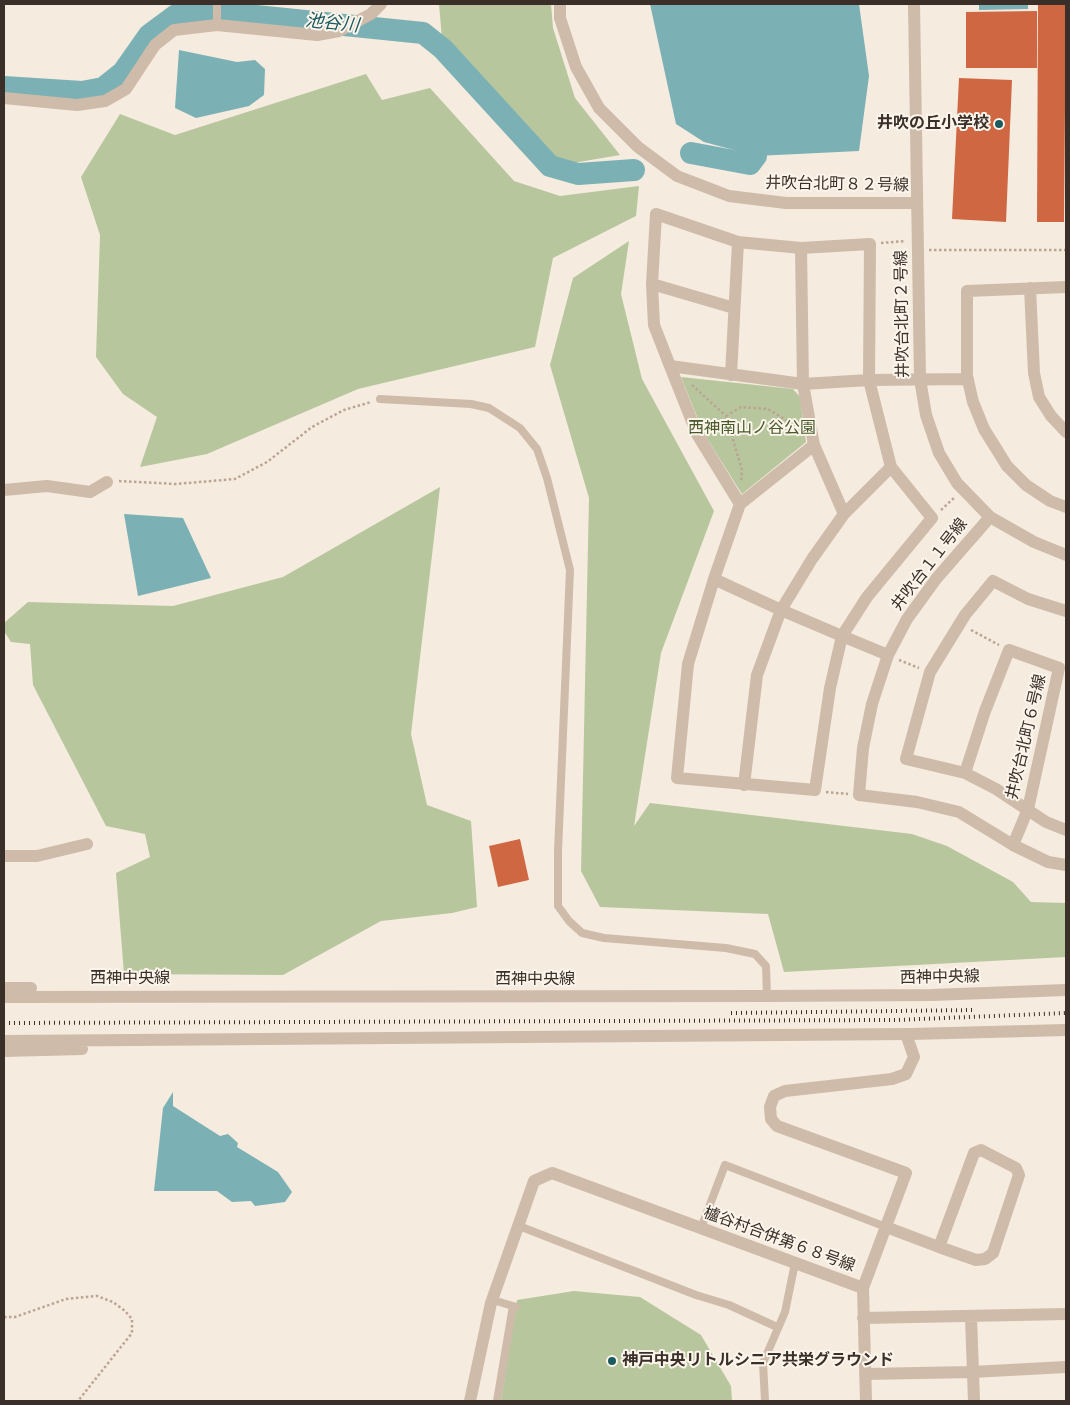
<!DOCTYPE html>
<html>
<head>
<meta charset="utf-8">
<style>
	body { margin:0 }
	#map { position:relative; width:1070px; height:1405px; overflow:hidden; background:#f5ebdf; font-family:Roboto,sans-serif }
	canvas { display:block }
	.frame { position:absolute; inset:0; border:5px solid #3b2f29; pointer-events:none }
</style>
</head>
<body>
<div id="map">
<canvas width="1070" height="1405"></canvas>
<div class="frame"></div>
</div>
<script>
const g = document.querySelector('canvas').getContext('2d');
g.lineJoin = 'round';
function paint(path, color) { g.fillStyle = color; g.fill(path, 'evenodd'); }
const shape = rows => new Path2D(rows.map(r => 'M' + r).join(''));
function strokePath(path, color, width, dash) { g.strokeStyle = color; g.lineWidth = width; g.lineCap = dash ? 'butt' : 'round'; g.setLineDash(dash || []); g.stroke(path); }
function write(font, color, halo, rows, align = 'center') {
  g.font = font + ' Roboto,"Noto Sans JP",sans-serif'; g.lineWidth = 4; g.setLineDash([]); g.textBaseline = 'middle'; g.strokeStyle = halo; g.fillStyle = color; for (const [text, x, y, turn = 0] of rows) {
    g.save(); g.translate(x, y); g.rotate((+turn || 0) * Math.PI / 180); g.textAlign = isNaN(turn) ? turn : align; if (halo) g.strokeText(text, 0, 0); g.fillText(text, 0, 0); g.restore();
  }
}
paint(shape([
	[439,4,551,4,553,28,575,98,620,155,567,164,542,149,442,39],
	[366,74,382,100,430,88,514,181,560,196,639,186,636,216,553,258,535,347,358,389,207,454,140,467,157,417,123,394,96,357,100,235,81,177,120,114,175,135],
	[629,241,621,294,642,379,714,511,661,653,634,826,650,803,912,834,947,846,1013,882,1031,902,1066,903,1066,957,784,972,768,914,600,907,581,871,589,498,550,365,573,278],
	[681,377,793,389,800,397,806,442,742,494,704,434],
	[440,487,411,734,427,805,471,821,477,907,452,913,381,921,283,975,124,974,116,873,150,857,145,834,106,826,33,685,30,644,11,642,4,631,4,623,28,602,173,606,283,577],
	[574,1291,640,1297,701,1335,731,1386,732,1401,501,1401,517,1300]
]), '#b7c69d');
paint(shape([
	[650,4,859,4,869,76,859,151,756,156,704,142,676,124],
	[979,4,1028,4,1028,9,979,10],
	[179,50,237,62,255,60,265,69,264,95,249,106,196,118,175,108],
	[124,514,183,518,211,578,138,596],
	[173,1092,173,1106,220,1136,228,1134,238,1143,237,1147,278,1172,292,1192,285,1202,255,1206,251,1201,232,1202,217,1191,154,1191,163,1108]
]), '#7bb1b4');
strokePath(shape([
	[4,87,82,92,103,88,123,72,149,35,176,15,207,11,423,33,443,49,550,166,578,174,634,170],
	[691,153,750,164,756,156]
]), '#7bb1b4', 22);
paint(shape([
	[1038,4,1066,4,1064,222,1037,222],
	[1037,11,1037,68,966,68,966,12],
	[959,78,1012,80,1006,222,952,219],
	[520,839,529,880,498,887,489,846]
]), '#cf6742');
strokePath(shape([
	[881,243,906,241],
	[929,250,1066,250],
	[692,385,726,416,742,470,741,482],
	[726,416,741,407,768,409,799,428],
	[119,481,176,484,235,479,267,462,312,427,344,410,371,402],
	[941,510,955,497],
	[971,630,999,645],
	[899,660,919,668],
	[826,792,848,794],
	[4,1317,15,1317,66,1299,97,1296,113,1302,125,1311,132,1319,132,1333,78,1401]
]), '#baa593', 2.5, [2.5, 2.5]);
strokePath(shape([
	[217,4,217,25],
	[380,399,471,404,489,408,520,428,537,449,547,478,570,570,558,851,558,906,569,921,582,933,604,938,726,948,755,954,766,966,767,996],
	[519,1226,696,1295,729,1305,777,1327],
	[701,1228,725,1165,886,1227],
	[493,1300,516,1307],
	[497,1401,513,1306],
	[765,1401,763,1363,785,1312,795,1263]
]), '#cebba9', 8);
strokePath(shape([
	[801,248,803,384,814,445,844,514],
	[652,284,734,308],
	[1066,287,967,291,967,376,973,402,984,429,1007,466,1026,485,1050,501,1066,507],
	[1030,288,1034,373,1039,397,1051,416,1066,432],
	[670,366,697,434,740,504,714,579],
	[731,375,738,242],
	[4,490,47,486,90,492,107,482],
	[740,504,814,445],
	[1066,611,1028,599,993,581,965,615,930,672,906,759,965,773,996,789,1046,822,1066,830],
	[888,655,842,636,781,610,714,579,688,664,677,778,815,790,830,688,842,636,867,597,932,518,891,467,869,380,870,244,801,248,738,242,656,214,652,284,654,325,670,366,803,384,869,380,968,379],
	[965,773,985,711,1009,650,1059,668,1028,809,1013,845],
	[744,785,757,675,781,610,812,559,844,514,891,467],
	[4,856,37,856,87,844],
	[886,1227,939,1247,976,1260,985,1259,993,1253,1019,1175,1016,1168,981,1150,974,1153,939,1247],
	[971,1317,974,1401],
	[863,1318,1066,1314],
	[865,1374,972,1372,1066,1367],
	[470,1401,491,1303,534,1181,552,1173,863,1288],
	[866,1401,863,1288,906,1173,777,1126,771,1119,770,1107,774,1096,785,1091,892,1079,906,1074,914,1057,906,1034]
]), '#cebba9', 12);
strokePath(shape([
	[560,4,560,18,576,67,599,108,638,147,677,176,729,196,786,203,917,203],
	[914,4,920,379,926,415,939,453,957,483,990,517,1034,542,1066,555],
	[4,98,77,105,105,101,126,89,155,45,174,30,217,25,317,35,339,31,371,14,381,4],
	[990,517,936,579,907,619,888,655,872,704,863,748,859,795,917,802,959,812,1013,845,1048,862,1066,865],
	[4,988,31,988],
	[4,997,767,996,932,995,1066,990],
	[4,1041,911,1034,1066,1030],
	[4,1051,82,1049]
]), '#cebba9', 12);
strokePath(shape([
	[731,1013,976,1010],
	[4,1023,896,1020,1066,1013]
]), '#3b2f29', 4, [1, 4]);
for (const [x, y, r, color] of [
	[999,124,5,"#1b5b60"],
	[612,1361,5,"#1b5b60"]
]) { const dot = new Path2D(); dot.arc(x, y, r, 0, 2 * Math.PI); g.fillStyle = color; g.fill(dot); strokePath(dot, '#fcf5ec', 2); }
write('bold 16px', '#3b2f29', '#fcf5ec', [
	["井吹の丘小学校",989,124],
	["神戸中央リトルシニア共栄グラウンド",622,1361,"left"]
], 'right');
write('16px', '#3b2f29', '#fcf5ec', [
	["井吹台北町８２号線",837,185,1],
	["井吹台北町２号線",903,314,-91],
	["井吹台１１号線",930,565,-52],
	["井吹台北町６号線",1027,737,-77],
	["西神中央線",940,978,-1],
	["西神中央線",130,979],
	["西神中央線",535,980],
	["櫨谷村合併第６８号線",779,1240,20]
]);
write('16px', '#495b2b', '#fcf5ec', [
	["西神南山ノ谷公園",752,429]
]);
write('italic 18px', '#1b5b60', '#fcf5ec', [
	["池谷川",332,24,6]
]);
</script>
</body>
</html>
